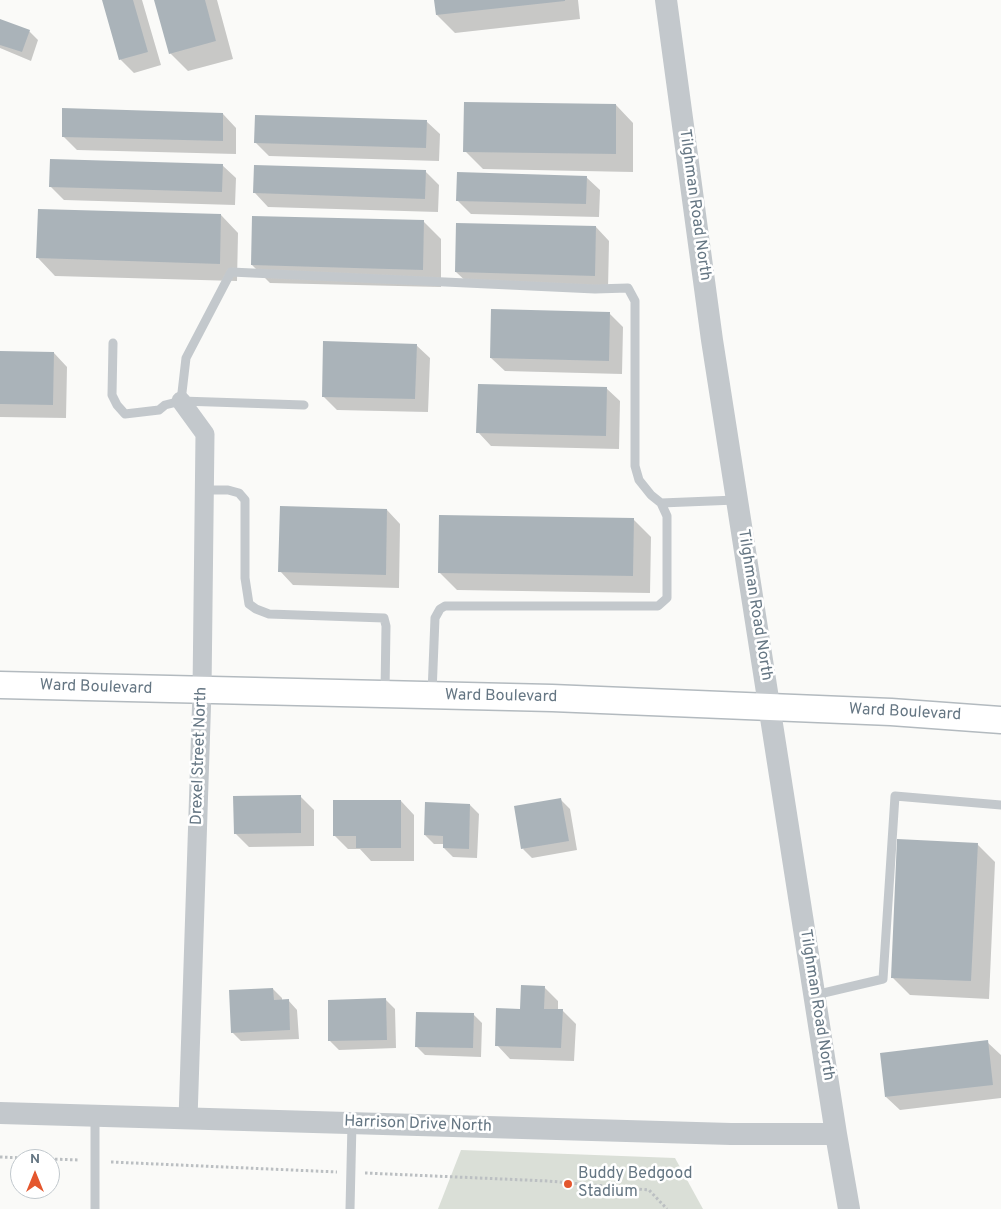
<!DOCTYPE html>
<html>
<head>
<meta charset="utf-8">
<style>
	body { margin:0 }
	#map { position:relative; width:1001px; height:1209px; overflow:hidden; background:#fafaf8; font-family:Overpass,sans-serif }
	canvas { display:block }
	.north { position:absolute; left:10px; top:1149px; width:50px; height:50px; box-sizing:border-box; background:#fff; border:1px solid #c1c8cd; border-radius:50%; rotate:0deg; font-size:14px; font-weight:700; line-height:20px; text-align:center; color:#657683 }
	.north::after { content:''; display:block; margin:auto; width:18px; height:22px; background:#e4572e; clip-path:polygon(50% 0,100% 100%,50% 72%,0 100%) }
</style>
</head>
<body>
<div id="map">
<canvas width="1001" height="1209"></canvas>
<div class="north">N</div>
</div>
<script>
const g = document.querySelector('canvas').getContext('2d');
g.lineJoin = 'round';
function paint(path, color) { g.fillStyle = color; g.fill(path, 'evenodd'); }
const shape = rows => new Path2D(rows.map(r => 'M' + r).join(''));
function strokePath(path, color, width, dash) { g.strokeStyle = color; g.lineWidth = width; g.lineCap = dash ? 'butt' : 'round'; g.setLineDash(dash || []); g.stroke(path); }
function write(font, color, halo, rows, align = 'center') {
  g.font = font + ' Overpass,sans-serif'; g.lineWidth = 5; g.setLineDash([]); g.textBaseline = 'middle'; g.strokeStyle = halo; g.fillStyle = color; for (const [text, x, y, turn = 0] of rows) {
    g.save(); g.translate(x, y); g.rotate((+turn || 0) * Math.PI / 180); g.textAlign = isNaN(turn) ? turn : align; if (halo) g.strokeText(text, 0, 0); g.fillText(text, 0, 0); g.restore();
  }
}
paint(shape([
	[461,1150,675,1158,703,1209,438,1209]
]), '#dadfd7');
paint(shape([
	[103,0,142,0,161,65,134,73,120,59],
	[156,0,217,0,233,59,188,71,170,53],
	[436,0,578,0,580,19,455,33,437,15],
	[0,23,29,31,38,40,31,61,0,48],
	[616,105,633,123,633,172,483,169,465,151],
	[223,114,236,128,236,154,77,150,63,136],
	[426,121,440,134,439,161,269,156,255,142],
	[222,165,236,178,235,205,64,200,50,186],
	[425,171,439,185,438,212,268,207,255,193],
	[586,177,600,190,599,217,471,214,457,200],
	[221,215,238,233,237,281,55,276,38,258],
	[424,222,441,239,441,287,270,283,252,265],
	[596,227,609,241,608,289,470,285,456,272],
	[609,313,623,327,622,374,505,371,491,358],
	[416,345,430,358,428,412,337,410,323,396],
	[0,352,54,353,67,367,66,418,0,417],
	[606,388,620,401,619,449,491,446,478,432],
	[387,510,400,524,399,588,293,585,280,571],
	[633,519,651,537,650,593,457,590,439,572],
	[300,796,314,810,314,846,249,847,235,833],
	[561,800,570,809,577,850,532,858,523,849],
	[401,801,414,815,414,861,371,861,360,849,348,849,334,835],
	[470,805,479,814,477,858,453,857,444,848,445,844,434,844,425,835],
	[977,844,995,862,989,999,910,995,892,977],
	[544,987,558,1001,558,1010,562,1010,576,1024,574,1061,510,1059,497,1045,521,1010],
	[273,989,282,998,282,1001,288,1000,297,1010,299,1039,241,1041,232,1032],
	[386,1000,395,1009,396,1048,339,1050,330,1041],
	[473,1014,482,1023,481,1057,425,1055,416,1046],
	[987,1042,1001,1055,1001,1098,900,1110,886,1097]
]), '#0003');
paint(shape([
	[102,0,133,0,148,52,119,60],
	[154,0,205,0,216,41,169,54],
	[434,0,565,0,565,1,436,15],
	[0,19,30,30,22,52,0,45],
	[464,102,616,104,616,154,463,152],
	[62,108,223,113,223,141,62,137],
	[255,115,427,120,426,148,254,143],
	[50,159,223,164,222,192,49,187],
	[254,165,426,170,425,199,253,193],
	[457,172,587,176,586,204,456,201],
	[38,209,221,214,220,264,36,258],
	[252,216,424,220,423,270,251,265],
	[456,223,596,226,595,276,455,272],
	[491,309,610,312,609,361,490,358],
	[323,341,417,344,415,399,322,397],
	[0,351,54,352,53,405,0,404],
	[478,384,607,387,606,436,476,433],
	[280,506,387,509,386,575,278,572],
	[439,515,634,518,633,576,438,573],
	[301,795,301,833,234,834,233,796],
	[561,798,569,841,521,849,514,806],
	[333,800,401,800,401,848,356,848,356,836,333,836],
	[425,802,470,804,469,849,443,848,443,836,424,835],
	[897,839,978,843,971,981,891,978],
	[521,985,545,986,544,1009,563,1009,561,1048,495,1046,496,1008,520,1009],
	[273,988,274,1000,289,999,290,1030,231,1033,229,990],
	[386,998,387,1040,328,1041,328,1000],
	[416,1012,474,1013,473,1048,415,1047],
	[988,1040,993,1085,885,1097,880,1053]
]), '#aab3b9');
const secondary = shape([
	[0,685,552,698,891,712,1001,720]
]);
strokePath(secondary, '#b3babf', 29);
strokePath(shape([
	[0,1157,50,1159],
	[50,1159,79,1160],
	[111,1162,337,1172],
	[365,1173,548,1181,649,1190,667,1209]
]), '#bbbfc2', 3, [2.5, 2.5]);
strokePath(shape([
	[113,343,112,395,117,405,125,414,159,410,165,405,181,401,304,405],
	[181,401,186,358,231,272,595,289,628,288,635,301,635,466,639,480,651,495,661,503,667,516,667,598,658,606,445,606,440,609,435,618,432,693],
	[204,490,228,490,239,493,245,500,245,578,249,604,256,609,269,614,384,618,386,626,385,692],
	[661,503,736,500],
	[815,995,883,979,895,796,1001,805],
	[95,1209,95,1116],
	[350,1209,352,1123]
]), '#c3c8cc', 9);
strokePath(shape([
	[181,401,205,434,202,691,188,1119]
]), '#c3c8cc', 19);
strokePath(shape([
	[666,0,712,340,836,1134,849,1209],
	[0,1113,731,1134,836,1134]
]), '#c3c8cc', 22);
strokePath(secondary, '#fff', 26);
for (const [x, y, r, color] of [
	[568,1184,5,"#e4572e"]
]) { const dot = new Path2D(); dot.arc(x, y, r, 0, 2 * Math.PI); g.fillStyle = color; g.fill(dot); strokePath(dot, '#fff', 2); }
write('16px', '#657683', '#fff', [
	["Tilghman Road North",694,205,82],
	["Tilghman Road North",754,605,81],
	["Ward Boulevard",96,688,2],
	["Ward Boulevard",501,697,1],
	["Ward Boulevard",905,713,3],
	["Drexel Street North",200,756,-88],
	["Tilghman Road North",816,1005,81],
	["Harrison Drive North",418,1125,2]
]);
write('16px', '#657683', '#fff', [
	["Buddy Bedgood",578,1175],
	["Stadium",578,1193]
], 'left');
</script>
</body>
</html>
